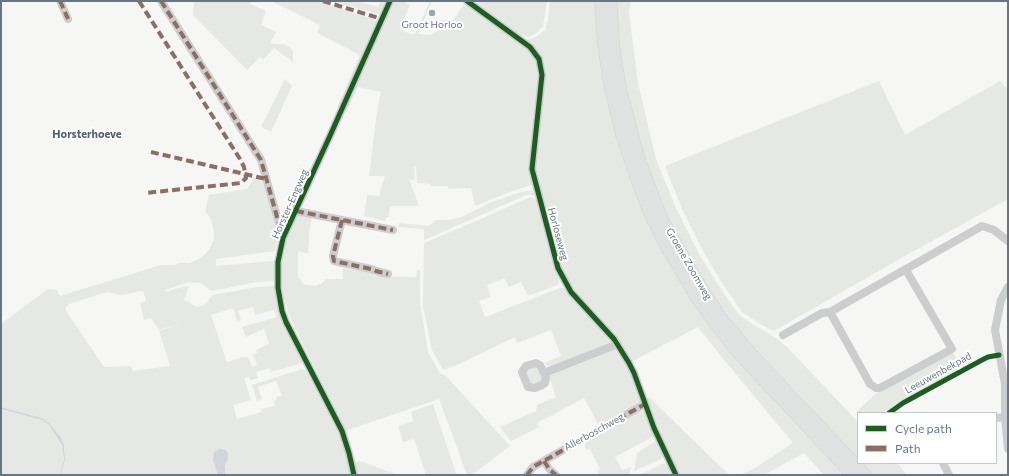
<!DOCTYPE html>
<html>
<head>
<meta charset="utf-8">
<style>
	body { margin:0 }
	#map { position:relative; width:1009px; height:476px; overflow:hidden; background:#f6f6f5; font-family:Commissioner,sans-serif }
	canvas { display:block }
	.frame { position:absolute; inset:0; border:2px solid #657686; pointer-events:none }
	.legend { position:absolute; left:857px; top:412px; width:140px; height:52px; box-sizing:border-box; background:#fff; border:1px solid #c1c8cf; margin:0; padding:5px 7px; list-style:none; font-size:12px; color:#657686 }
	.legend li { display:flex; align-items:center; gap:8px; height:20px }
	.legend b { width:20px; border:1px solid #c1c8cf }
</style>
</head>
<body>
<div id="map">
<canvas width="1009" height="476"></canvas>
<div class="frame"></div>
<ul class="legend">
<li><b style="height:5px;background:#1b5e20"></b>Cycle path</li>
<li><b style="height:5px;background:#8d6e63"></b>Path</li>
</ul>
</div>
<script>
const g = document.querySelector('canvas').getContext('2d');
g.lineJoin = 'round';
function paint(path, color) { g.fillStyle = color; g.fill(path, 'evenodd'); }
const shape = rows => new Path2D(rows.map(r => 'M' + r).join(''));
function strokePath(path, color, width, dash) { g.strokeStyle = color; g.lineWidth = width; g.lineCap = dash ? 'butt' : 'round'; g.setLineDash(dash || []); g.stroke(path); }
function write(font, color, halo, rows, align = 'center') {
  g.font = font + ' Commissioner,sans-serif'; g.lineWidth = 4; g.setLineDash([]); g.textBaseline = 'middle'; g.strokeStyle = halo; g.fillStyle = color; for (const [text, x, y, turn = 0] of rows) {
    g.save(); g.translate(x, y); g.rotate((+turn || 0) * Math.PI / 180); g.textAlign = isNaN(turn) ? turn : align; if (halo) g.strokeText(text, 0, 0); g.fillText(text, 0, 0); g.restore();
  }
}
paint(shape([
	[194,1,252,1,250,4,266,11,261,25,276,32,270,43,276,44,283,44,290,47,293,52,293,62,274,48,263,60,260,57,247,70,193,15],
	[271,1,317,1,373,19,376,21,377,25,338,109,337,108,360,55,317,33,320,25],
	[331,1,357,1,378,7,381,1,388,1,380,14,378,14],
	[393,1,405,1,405,2,410,5,400,29,410,34,415,34,430,1,432,1,418,34,430,35,438,31,439,27,437,22,442,20,453,20,465,3,530,51,540,68,533,184,531,185,507,193,475,206,471,188,448,189,448,186,431,186,430,184,417,183,416,167,415,166,414,180,409,179,419,206,390,206,389,217,387,217,385,221,364,216,367,195,379,196,385,176,369,176,377,111,381,92,358,87,348,109,346,106],
	[478,1,547,1,543,26,537,33,528,37,518,34,477,5],
	[550,1,597,1,603,62,659,239,848,475,824,475,804,453,764,475,740,475,755,468,793,443,720,355,698,327,631,362,576,295,560,268,535,173,545,76,526,40,534,38,545,30,548,20],
	[613,1,631,1,629,13,638,83,656,159,676,208,699,254,719,286,739,315,757,327,773,336,788,348,858,422,858,462,724,316,665,217,642,157,624,89],
	[285,79,292,86,271,132,261,127],
	[879,81,905,135,1000,81,1007,88,1008,199,896,261,774,331,760,324,742,312,722,283,703,251,682,209,665,166],
	[254,178,261,180,266,189,278,236,275,251,216,259,216,266,274,261,275,281,256,282,213,291,211,291,201,283,189,282,165,290,166,292,181,287,190,286,187,289,186,297,184,298,185,301,188,301,193,305,198,307,204,305,213,295,257,287,275,286,302,361,302,363,271,372,269,368,256,372,258,378,250,380,249,377,244,378,251,400,233,405,237,419,261,412,261,409,275,406,274,401,277,399,276,397,282,396,276,381,258,387,262,399,257,401,252,385,302,369,307,371,335,423,346,453,351,475,225,475,225,466,228,460,228,454,213,457,218,475,61,475,65,452,64,445,56,431,42,418,1,407,1,324,48,289,57,290,60,296,161,265,174,265,179,263,190,263,201,258,209,250,214,239,214,233,212,221,205,211,209,195,247,189],
	[143,291,146,301,140,303,144,320,151,318,159,330,182,323,159,331,170,366,133,371,131,366,105,367,102,364,66,311,66,307,69,304,107,292,120,295],
	[253,307,255,315,274,310,277,317,242,327,246,337,264,329,269,344,256,350,257,353,253,355,257,365,252,367,248,357,242,357,227,362,211,315,233,308,237,321,241,320,238,311],
	[529,191,535,191,536,196,532,195,526,195,427,239,424,240,424,229,398,227,399,223,429,226,436,220,450,220,461,217,492,202,521,192],
	[531,197,537,200,554,266,559,280,559,283,557,285,528,296,521,282,509,287,504,278,487,285,491,297,479,301,485,317,560,288,563,288,567,290,612,341,610,344,549,367,544,363,561,356,551,330,517,343,515,337,457,365,443,370,432,350,423,307,424,243,474,222],
	[299,215,312,217,309,233,308,254,298,251,298,277,304,284,315,286,321,284,326,279,343,279,343,268,373,273,373,276,416,277,417,270,420,270,420,303,428,352,440,373,446,376,510,446,472,475,467,475,439,399,345,431,288,313,283,295,281,280,283,247,296,216],
	[616,349,627,363,641,402,599,426,584,398,537,423,539,427,511,441,500,427,536,411,537,405,556,397,549,377,550,374],
	[952,351,961,365,961,369,895,406,885,413,858,413,858,418,857,413,859,409,878,392],
	[536,366,543,378,541,383,530,385,525,373,526,369],
	[646,397,649,397,729,475,678,475],
	[433,404,455,470,457,475,426,475,414,439,403,442,398,426,413,421,411,412],
	[1,409,42,420,49,425,59,439,64,452,63,464,60,475,1,475],
	[639,411,644,412,646,414,654,436,615,457,622,470,631,467,629,475,599,475,597,471,600,469,590,449,587,450,585,447,585,442,587,440],
	[657,440,663,455,661,459,634,471,637,453],
	[359,461,363,462,398,475,357,475,355,463],
	[667,463,673,475,639,475,662,464],
	[859,463,897,463,907,475,870,475]
]), '#e6e9e3');
paint(shape([
	[1,407,42,418,50,424,61,438,64,445,65,459,61,475,60,475,64,459,62,445,49,425,42,420,1,409],
	[220,449,225,450,228,453,228,460,225,466,225,475,218,475,213,460,214,452]
]), '#d0d6da');
const secondary = shape([
	[600,1,603,42,609,83,621,134,638,184,651,217,666,247,700,304,734,349,852,475],
	[611,1,614,46,621,90,639,158,662,218,694,275,721,317,751,353,866,475]
]);
strokePath(secondary, '#d2d4d4', 12);
strokePath(shape([
	[60,1,68,19],
	[161,1,261,160,283,238],
	[467,1,530,47,539,59,542,75,532,169,558,268,571,292,614,339,629,363,634,373,654,428,676,475],
	[296,211,393,230],
	[342,220,333,256,334,261,371,269,376,271,388,274],
	[906,270,952,349,880,388,876,388,870,384,830,312,982,226,994,230,1008,241],
	[1008,287,1001,300,995,330,1005,384,1005,417,1008,449],
	[783,335,822,313,830,312],
	[544,373,540,365,536,363,526,366,522,372,528,387,535,388,542,385,545,383,546,377,544,373,618,344],
	[996,418,1005,417],
	[544,461,549,469,556,475],
	[943,463,949,475],
	[354,475,349,453,342,431,286,322,282,311,278,288,278,262,283,238,329,138,390,1],
	[527,475,533,467,645,404]
]), '#cccdce', 8);
strokePath(secondary, '#e0e1e1', 11);
strokePath(shape([
	[60,1,68,19],
	[139,1,240,159,244,167,246,178,241,183,145,193],
	[161,1,261,160,283,238],
	[323,1,382,19],
	[151,152,266,179],
	[296,211,393,230],
	[342,220,333,256,334,261,371,269,376,271,388,274],
	[544,461,549,469,556,475],
	[527,475,533,467,645,404]
]), '#8d6e63', 4, [8, 4]);
strokePath(shape([
	[467,1,530,47,539,59,542,75,532,169,558,268,571,292,614,339,629,363,634,373,654,428,676,475],
	[889,413,903,403,982,360,988,357,999,355],
	[354,475,349,453,342,431,286,322,282,311,278,288,278,262,283,238,329,138,390,1]
]), '#1b5e20', 5);
for (const [x, y, r, color] of [
	[432,13,4,"#98a3ad"]
]) { const dot = new Path2D(); dot.arc(x, y, r, 0, 2 * Math.PI); g.fillStyle = color; g.fill(dot); strokePath(dot, '#fff', 1.5); }
write('10px', '#657686', '#fff', [
	["Groot Horloo",432,25]
]);
write('10px', '#657686', '#fff', [
	["Horster-Engweg",290,204,-66],
	["Horloseweg",558,234,75],
	["Groene Zoomweg",689,264,60],
	["Leeuwenbekpad",938,373,-29],
	["Allerboschweg",594,432,-29]
]);
write('bold 11px', '#535f6a', '#fff', [
	["Horsterhoeve",87,134]
]);
</script>
</body>
</html>
